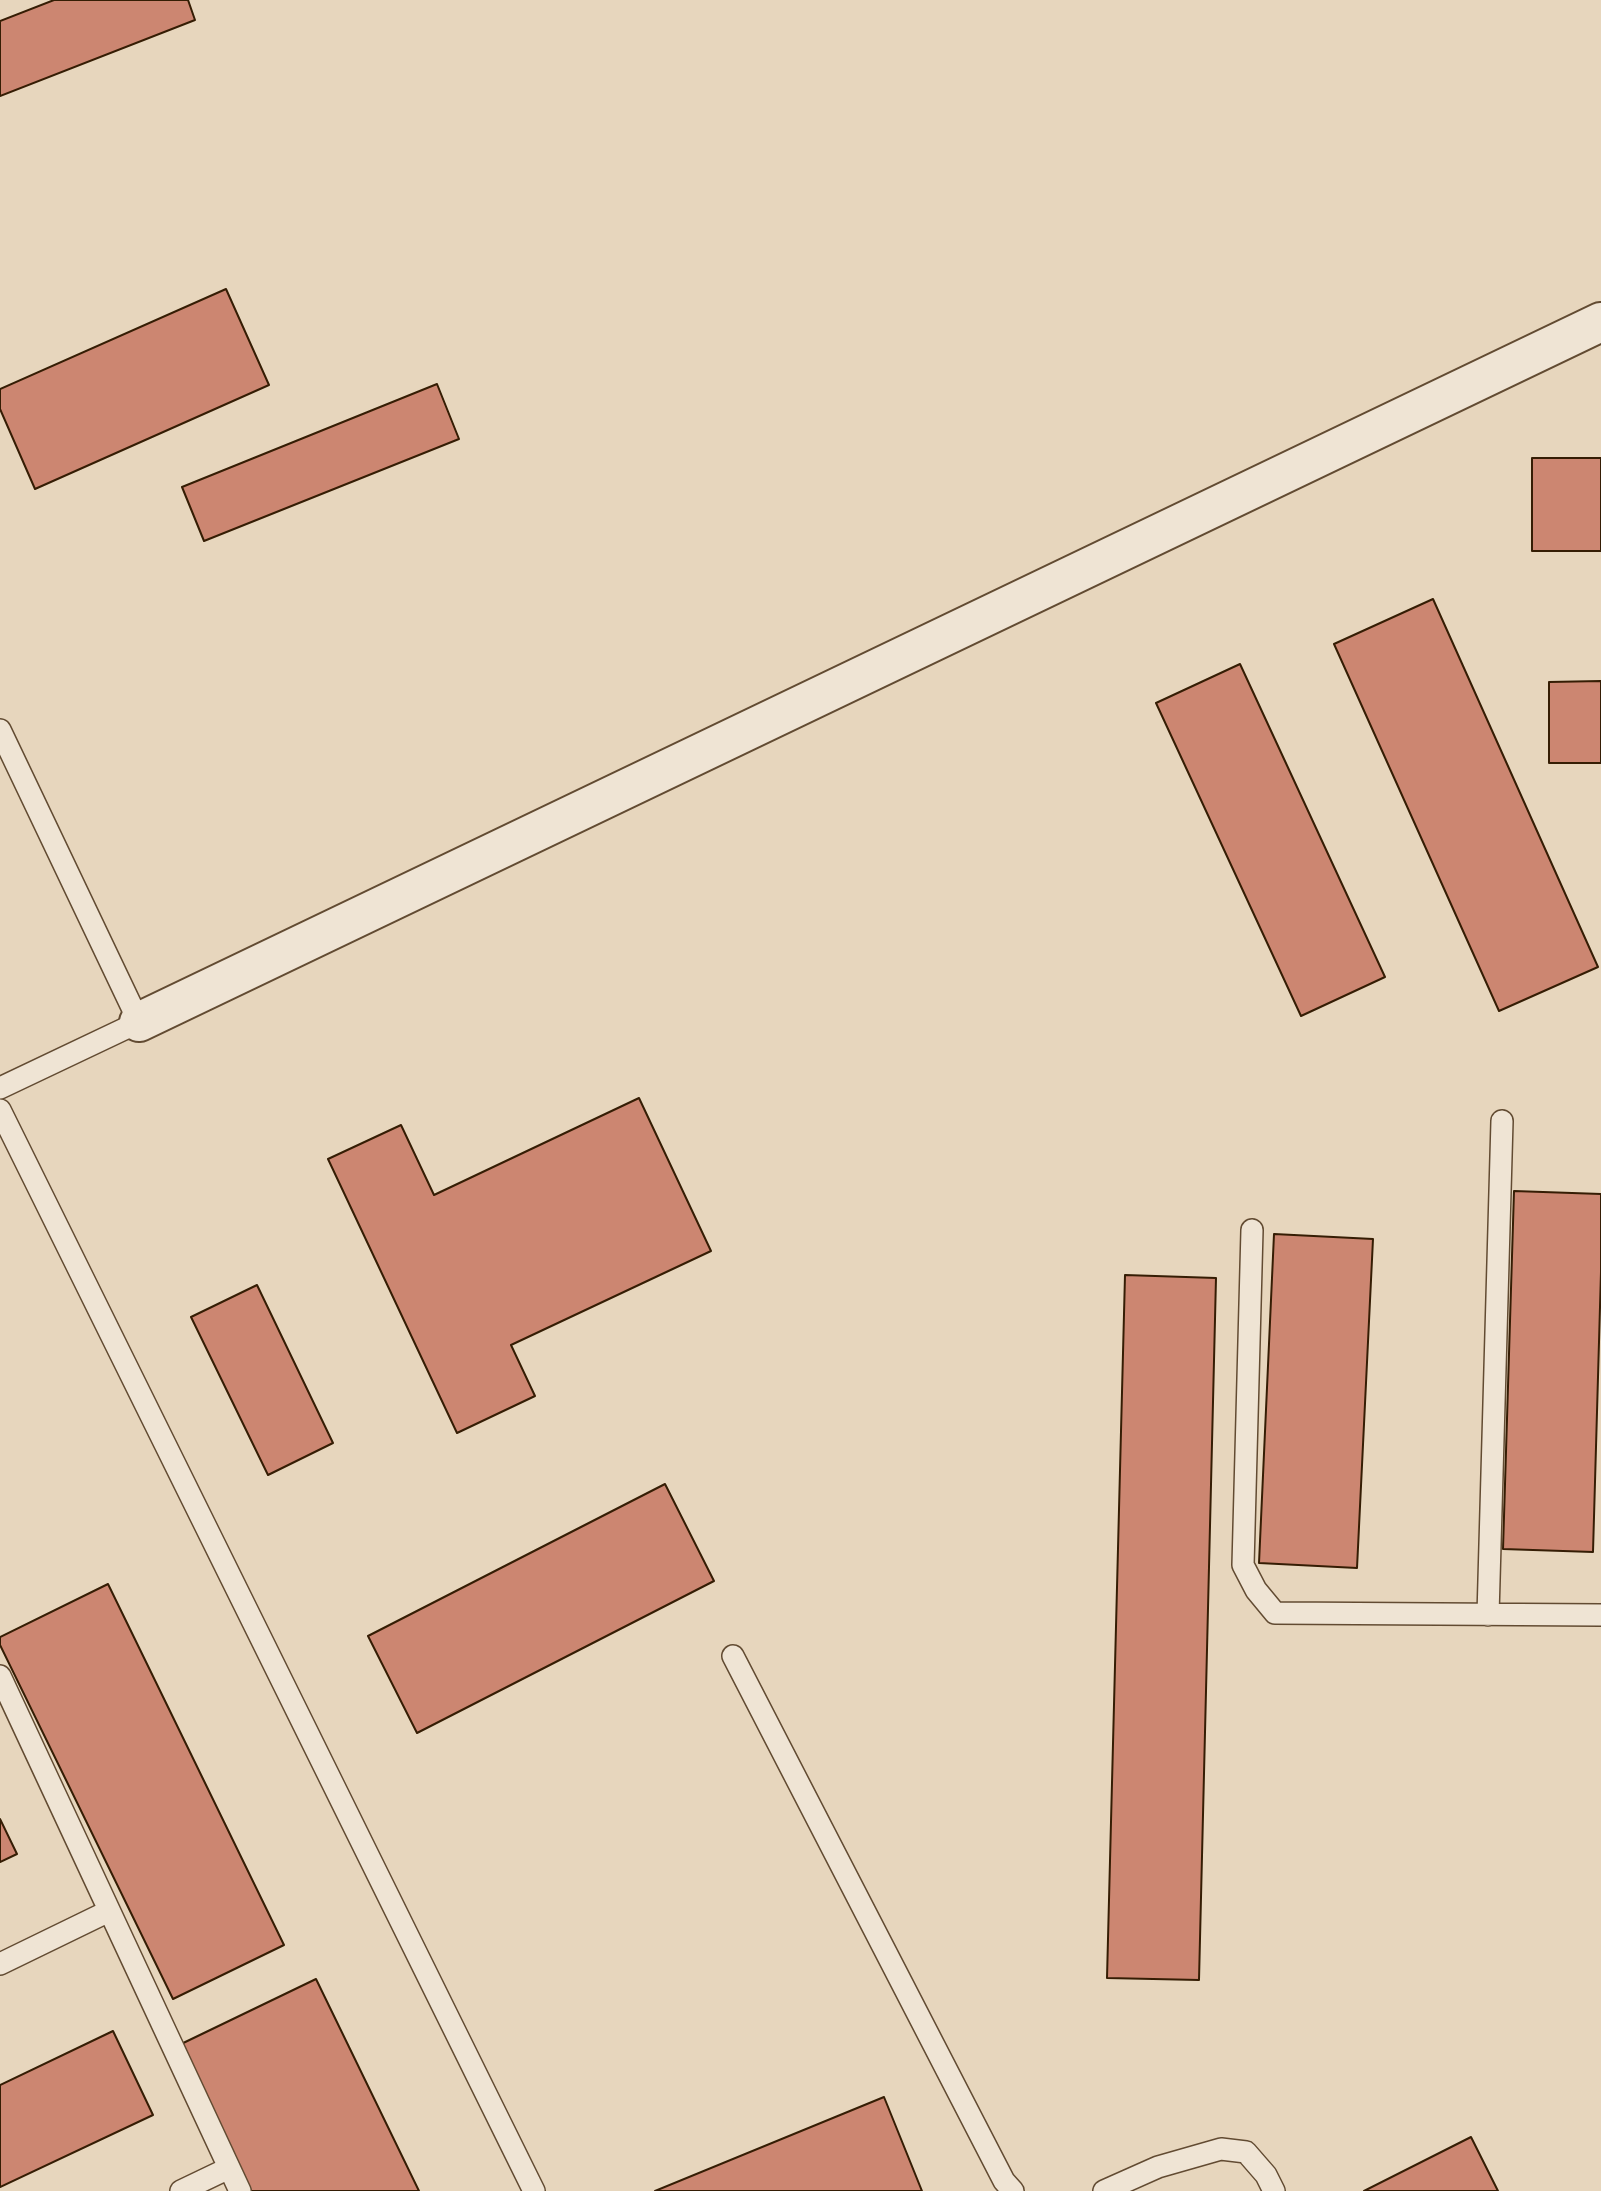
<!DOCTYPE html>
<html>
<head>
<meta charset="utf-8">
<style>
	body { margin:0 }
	canvas { display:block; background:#e7d6bd }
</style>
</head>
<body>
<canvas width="1601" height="2191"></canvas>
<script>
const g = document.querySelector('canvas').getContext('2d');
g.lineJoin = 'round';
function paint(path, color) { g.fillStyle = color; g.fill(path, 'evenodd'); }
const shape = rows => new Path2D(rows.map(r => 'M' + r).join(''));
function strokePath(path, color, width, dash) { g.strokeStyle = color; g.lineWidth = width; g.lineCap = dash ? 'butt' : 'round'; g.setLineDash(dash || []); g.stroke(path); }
const building = shape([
	[54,0,188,0,195,20,0,96,0,21,54,0],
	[226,289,269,385,35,489,0,409,0,389,226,289],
	[437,384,459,439,204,541,182,487,437,384],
	[1532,458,1601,458,1601,551,1532,551,1532,458],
	[1433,599,1598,967,1499,1011,1334,644,1433,599],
	[1240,664,1385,977,1301,1016,1156,703,1240,664],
	[1601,681,1601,763,1549,763,1549,682,1601,681],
	[639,1098,711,1251,511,1345,535,1396,457,1433,328,1159,401,1125,434,1195,639,1098],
	[1514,1191,1601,1194,1601,1272,1593,1552,1503,1549,1514,1191],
	[1274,1234,1373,1239,1357,1568,1259,1563,1274,1234],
	[1125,1275,1216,1278,1199,1980,1107,1978,1125,1275],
	[257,1285,333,1443,268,1475,191,1317,257,1285],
	[665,1484,714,1581,417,1733,368,1636,665,1484],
	[108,1584,284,1945,173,1999,0,1645,0,1637,108,1584],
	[0,1819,17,1854,0,1862,0,1819],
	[316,1979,419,2191,247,2191,177,2046,316,1979],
	[113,2031,153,2115,0,2187,0,2085,113,2031],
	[884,2097,922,2191,655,2191,884,2097],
	[1471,2137,1498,2191,1364,2191,1471,2137]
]);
paint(building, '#cc8671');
strokePath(building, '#351d04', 2);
const service = shape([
	[0,730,139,1022,0,1088],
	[0,1110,534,2191],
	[1252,1230,1243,1565,1256,1590,1275,1613,1601,1615],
	[1488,1615,1502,1121],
	[733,1656,1004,2181,1013,2191],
	[0,1676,240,2191],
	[0,1964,109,1911],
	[181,2191,229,2168],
	[1104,2191,1158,2167,1221,2149,1246,2152,1266,2175,1274,2191]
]);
const minor = shape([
	[139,1022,1601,322]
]);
strokePath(service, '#624b32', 24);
strokePath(minor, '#624b32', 42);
strokePath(service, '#efe4d4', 21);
strokePath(minor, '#efe4d4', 38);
</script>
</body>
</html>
